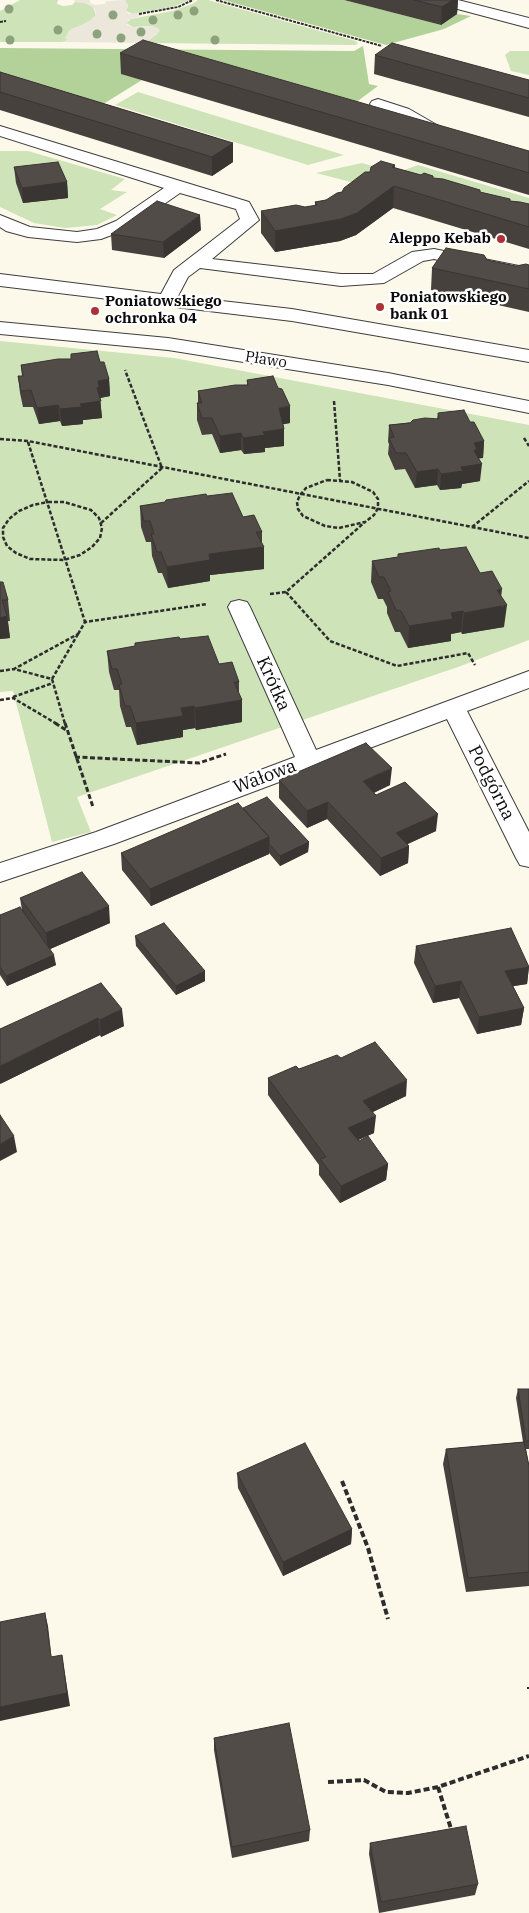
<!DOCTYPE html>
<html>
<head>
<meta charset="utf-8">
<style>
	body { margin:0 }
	canvas { display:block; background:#fdf9ea }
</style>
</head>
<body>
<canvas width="529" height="1913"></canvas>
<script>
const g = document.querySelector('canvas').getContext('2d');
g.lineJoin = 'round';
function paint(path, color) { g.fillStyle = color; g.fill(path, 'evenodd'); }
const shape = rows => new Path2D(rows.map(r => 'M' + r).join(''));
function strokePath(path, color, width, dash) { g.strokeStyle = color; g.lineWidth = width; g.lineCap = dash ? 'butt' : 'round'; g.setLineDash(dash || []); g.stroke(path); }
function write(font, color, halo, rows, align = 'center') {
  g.font = font + ' "IBM Plex Serif",serif'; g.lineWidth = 5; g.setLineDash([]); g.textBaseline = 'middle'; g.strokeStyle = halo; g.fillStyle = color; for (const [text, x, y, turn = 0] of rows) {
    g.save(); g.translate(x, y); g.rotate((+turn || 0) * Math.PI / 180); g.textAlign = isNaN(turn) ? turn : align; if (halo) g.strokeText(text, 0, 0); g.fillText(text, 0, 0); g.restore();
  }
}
paint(shape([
	[20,0,58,0,57,4,63,6,72,5,75,2,84,2,93,7,96,15,92,20,69,31,67,40,64,42,0,42,0,11],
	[125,0,190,0,175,6,133,14,126,11,128,6],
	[198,0,208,0,356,41,358,44,354,45,145,43,157,34,152,26,133,27,126,23,131,19,172,11,192,4],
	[510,51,529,51,529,75,511,71,505,55],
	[138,92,344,155,308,165,115,105],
	[0,151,28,151,125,179,111,190,127,192,100,209,117,215,97,225,65,228,34,223,0,207],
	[362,163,396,173,418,165,529,198,529,214,359,184,316,173],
	[0,341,174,358,529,425,529,640,458,667,77,797,91,832,52,842,13,691,0,692]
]), '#cee3b8');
paint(shape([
	[223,0,344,0,441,25,457,14,471,16,444,29,386,45],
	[363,46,369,84,378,86,347,109,122,74,142,80,84,116,0,90,0,48,354,51]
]), '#b2d299');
paint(shape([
	[74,0,90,0,90,3,95,5,105,4,106,1,125,0,128,5,126,12,130,14,137,13,141,16,128,20,127,25,133,27,152,26,158,28,160,31,145,43,62,42,67,40,65,38,71,29,87,23,96,15,95,9,89,4,75,2]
]), '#ebe7db');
const minor = shape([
	[433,0,458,0,529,18,529,28,435,3,433,0],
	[378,99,409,109,449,132,451,136,449,140,443,141,437,140,397,115,372,107,370,104,372,101,378,99],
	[0,126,249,202,259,220,212,259,341,274,373,274,412,252,434,249,529,268,529,280,434,259,423,261,384,283,341,286,200,268,188,277,178,296,292,309,529,350,529,362,292,321,0,286,0,274,161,294,174,270,240,219,236,209,180,193,128,229,101,239,77,242,28,237,6,231,0,227,0,215,30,227,77,232,97,229,116,221,164,188,0,136,0,126],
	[0,322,168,338,388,373,529,401,529,413,388,385,168,350,0,334,0,322],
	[239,600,247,602,250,607,316,750,529,671,529,688,467,711,529,832,529,867,520,865,516,858,447,719,114,844,0,882,0,863,96,832,295,757,228,607,231,602,239,600]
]);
strokePath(minor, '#3e3e3e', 2);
strokePath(shape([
	[216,0,382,46],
	[139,14,178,7,193,0],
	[0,22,6,21]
]), '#2d2d2d', 2, [3, 1]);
strokePath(shape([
	[334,401,340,480],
	[524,438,529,446],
	[0,439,28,441,529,538],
	[28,442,85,622],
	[327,480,352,482,373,492,378,499,378,508,374,515,365,522,339,528,325,526,303,516,298,509,297,502,300,495,306,488,327,480],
	[48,502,64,502,91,510,99,518,102,528,100,538,92,547,80,555,64,560,30,559,16,553,7,546,3,537,3,528,9,519,19,511,33,505,48,502],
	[101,523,162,468,125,370],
	[472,527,529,481],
	[286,592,330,641,397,666,468,653,475,665],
	[270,594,286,592,365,522],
	[78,634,52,679,14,669,78,634],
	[78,634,85,622,207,604],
	[0,671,14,669],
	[52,679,65,724],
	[13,697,53,683],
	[0,700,13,698,57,724]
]), '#2d2d2d', 2.5, [4, 2]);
strokePath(shape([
	[55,723,66,730],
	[65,723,93,807],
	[75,757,199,763,226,754]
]), '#2d2d2d', 3, [5, 2.5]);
strokePath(shape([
	[342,1481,368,1548,388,1619],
	[529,1687,529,1689],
	[328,1782,364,1780,386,1792,408,1793,438,1787,529,1756],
	[438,1787,452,1832]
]), '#2d2d2d', 4, [6, 3]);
paint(minor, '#fff');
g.fillStyle = '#8ba27d';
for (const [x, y] of [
	[9,9],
	[194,11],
	[113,15],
	[178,15],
	[153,20],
	[58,30],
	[141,32],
	[97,34],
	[121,38],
	[10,40],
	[215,40]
]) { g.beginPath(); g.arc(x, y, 4.5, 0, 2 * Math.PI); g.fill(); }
paint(shape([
	[344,0,458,0,457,14,441,25],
	[120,53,529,151,529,195,121,74],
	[375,55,529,80,529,117,374,74],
	[0,72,233,143,233,162,212,176,0,110],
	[395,165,395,168,510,201,529,204,529,249,393,208,356,235,340,241,275,252,261,233,261,211,305,207,315,206,315,202,326,200,342,192,370,172],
	[14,167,67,182,68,198,23,203,16,183],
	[201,230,164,258,112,250,111,234],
	[487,260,516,266,529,265,529,312,431,290,432,268],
	[21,365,109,379,110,396,100,398,102,418,83,420,83,424,62,426,60,421,39,424,33,407,23,407,20,393,18,376,22,376],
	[247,380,290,423,283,424,284,429,284,446,265,448,265,452,244,454,241,450,220,453,212,434,202,435,197,420,197,403,198,403,198,391,247,385],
	[438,413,470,422,484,441,483,458,479,458,480,481,462,484,461,488,440,490,437,485,415,488,405,469,395,470,388,454,389,444,388,442,389,425,437,419],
	[207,496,243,517,262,532,262,543,264,569,210,575,210,581,168,588,162,573,158,573,152,556,151,542,146,542,141,527,140,506],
	[440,550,480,573,501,596,504,627,462,634,461,632,451,634,451,641,408,648,400,632,395,632,387,613,387,607,383,599,378,599,371,582,372,561],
	[0,582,8,600,10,621,8,621,10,638,0,639],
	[180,639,219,664,239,682,239,695,242,700,242,722,196,730,195,728,183,730,183,737,137,745,131,727,126,727,120,706,119,690,114,690,109,672,107,651],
	[279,780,390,785,374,793,376,795,436,831,407,844,409,846,408,863,380,876,327,819,307,828,279,798],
	[243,808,309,842,308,852,280,866,269,853,269,854,151,906,122,870,121,853],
	[20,898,110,923,50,949,56,965,7,986,0,975,0,915,22,910],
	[135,936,205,971,205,981,176,995,136,946],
	[416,946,529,966,527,984,513,986,524,1008,521,1025,477,1034,459,998,433,1003,414,963],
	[101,983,124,1026,101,1037,100,1035,0,1084],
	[341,1058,406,1096,373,1112,374,1133,358,1140,388,1164,386,1180,340,1203,319,1175,319,1165,268,1095,268,1078,299,1069],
	[518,1389,529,1389,529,1449,526,1449,529,1466,529,1586,466,1592,443,1464,446,1449,523,1442,516,1398],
	[237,1473,352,1529,351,1544,283,1576,238,1488],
	[214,1738,310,1830,309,1841,232,1858,214,1750],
	[370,1843,478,1884,475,1895,379,1913,369,1854]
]), '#47413e');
paint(shape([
	[453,0,458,0,457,14,441,25,442,7],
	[233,143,233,162,212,176,212,157],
	[67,182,68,198,23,203,22,188],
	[394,186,393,208,356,235,340,241,275,252,275,231],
	[200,215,201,230,164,258,163,242],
	[109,379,110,396,100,398,102,418,83,420,83,424,62,426,60,409,80,404,97,388,98,381],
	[58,405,60,421,39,424,37,408],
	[290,406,290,423,279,425,279,408],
	[284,429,284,446,265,448,265,452,244,454,243,438,263,432],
	[241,433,241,450,220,453,220,436],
	[484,441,483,458,476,459,482,464,480,481,462,484,461,488,440,490,441,474,461,467,474,443],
	[438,469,437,485,415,488,417,472],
	[264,547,264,569,210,575,210,581,168,588,167,567,209,554],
	[502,589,500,607,507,605,504,627,462,634,464,613,497,590],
	[463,611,461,632,451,634,451,641,408,648,409,626,451,613],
	[7,616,10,638,0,639,0,618],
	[242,700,242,722,196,730,195,708],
	[194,706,195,728,183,730,183,737,137,745,136,723,181,708],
	[392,768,390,785,362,798,363,781],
	[328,802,327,819,307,828,307,811],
	[438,814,436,831,395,850,396,833],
	[269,837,269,854,151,906,150,889],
	[309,842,308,852,280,866,280,856],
	[409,846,408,863,380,876,381,858],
	[109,906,110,923,48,950,46,933],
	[54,955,56,965,7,986,6,976],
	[529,967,527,984,502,988,505,971],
	[205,971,205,981,176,995,176,986],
	[461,981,459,998,433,1003,435,986],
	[524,1008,521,1025,477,1034,479,1017],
	[122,1009,124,1026,101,1037,100,1020],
	[98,1018,100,1035,0,1084,0,1066],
	[407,1080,406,1096,362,1117,363,1101],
	[376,1116,374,1133,347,1145,348,1128],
	[14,1136,17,1152,0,1161,0,1144],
	[388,1164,386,1180,340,1203,341,1186],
	[352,1529,351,1544,283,1576,283,1562],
	[45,1613,48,1626,53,1670,51,1657],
	[62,1655,64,1668,70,1706,0,1721,0,1707]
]), '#393532');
const building = shape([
	[414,0,453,0,442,7,414,0],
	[143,40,529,151,529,173,120,53,143,40],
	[392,43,529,80,529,98,375,55,392,43],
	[0,72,233,143,212,157,0,92,0,72],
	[381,161,395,165,392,167,421,175,424,173,433,176,433,178,443,179,480,190,480,192,510,199,510,201,520,202,529,204,529,227,394,186,357,213,341,219,275,231,261,211,296,205,305,207,317,205,315,202,326,200,337,193,342,192,344,188,365,172,370,172,371,167,381,161],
	[58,162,67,182,22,188,14,167,58,162],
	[157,201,200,215,163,242,111,234,157,201],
	[446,248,484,255,487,260,516,266,526,264,529,265,529,289,432,268,446,248],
	[97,351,100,362,104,362,109,379,98,381,99,387,97,388,101,401,80,404,82,407,60,409,58,405,37,408,31,390,21,391,18,376,23,376,21,365,58,359,71,359,71,354,97,351],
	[273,376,278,388,282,389,290,406,279,408,284,429,263,432,265,435,243,438,241,433,220,436,212,418,202,418,197,403,202,403,198,391,235,385,248,385,247,380,273,376],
	[464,410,470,422,474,422,484,441,474,443,477,449,474,451,482,464,461,467,463,471,441,474,438,469,417,472,406,453,396,453,389,438,394,437,389,425,410,423,413,420,425,418,439,419,438,413,464,410],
	[232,493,243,517,254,515,262,532,256,532,264,547,209,554,210,560,167,567,161,552,157,552,151,534,154,534,150,521,144,521,140,506,165,502,166,500,206,494,207,496,232,493],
	[466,547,480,573,492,571,502,589,497,590,507,605,464,613,463,611,451,613,453,619,409,626,401,611,396,610,388,592,391,591,384,577,379,577,372,561,398,557,398,554,439,548,440,550,466,547],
	[0,582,3,582,8,600,2,600,7,616,0,618,0,582],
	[208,636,219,664,232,662,239,682,234,682,242,700,195,708,194,706,181,708,183,716,136,723,130,706,125,706,119,685,122,684,117,669,112,669,107,651,135,646,135,643,179,637,180,639,208,636],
	[366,743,392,768,363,781,376,795,405,782,438,814,396,833,409,846,381,858,328,802,307,811,279,780,366,743],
	[267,797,309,842,280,856,269,844,269,837,243,808,267,797],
	[238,803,269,837,150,889,121,853,238,803],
	[82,872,109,906,46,933,20,898,82,872],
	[20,907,54,955,6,976,0,967,0,915,20,907],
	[164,923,205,971,176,986,135,936,164,923],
	[511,928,529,967,505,971,524,1008,479,1017,461,981,435,986,416,946,511,928],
	[101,983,122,1009,100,1020,98,1018,0,1066,0,1029,101,983],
	[375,1042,407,1080,363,1101,376,1116,348,1128,359,1141,368,1136,388,1164,341,1186,320,1159,326,1157,268,1078,296,1066,299,1069,337,1055,341,1058,375,1042],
	[0,1115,14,1136,0,1144,0,1115],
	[518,1389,529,1389,529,1441,526,1441,518,1389],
	[524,1442,529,1466,529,1572,468,1578,446,1449,524,1442],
	[305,1443,352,1529,283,1562,237,1473,305,1443],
	[45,1613,51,1657,62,1655,67,1693,0,1707,0,1622,45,1613],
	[289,1723,310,1830,232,1847,214,1738,289,1723],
	[466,1826,478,1884,381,1902,370,1843,466,1826]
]);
paint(building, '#524c48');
strokePath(building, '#393532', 1);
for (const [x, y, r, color] of [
	[501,239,5,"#ab3236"],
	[380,307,5,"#ab3236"],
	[95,311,5,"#ab3236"]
]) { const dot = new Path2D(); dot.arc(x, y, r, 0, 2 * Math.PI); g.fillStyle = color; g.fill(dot); strokePath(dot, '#fff', 2); }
write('bold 15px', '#0b0b0b', '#fff', [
	["Aleppo Kebab",491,239,"right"],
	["Poniatowskiego",390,298],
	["bank 01",390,315],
	["Poniatowskiego",105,302],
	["ochronka 04",105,319]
], 'left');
write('15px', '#0b0b0b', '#fff', [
	["Pławo",266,360,9]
]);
write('18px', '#0b0b0b', '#fff', [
	["Krótka",273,684,66],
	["Wałowa",265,777,-21],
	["Podgórna",491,783,63]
]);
</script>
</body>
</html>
